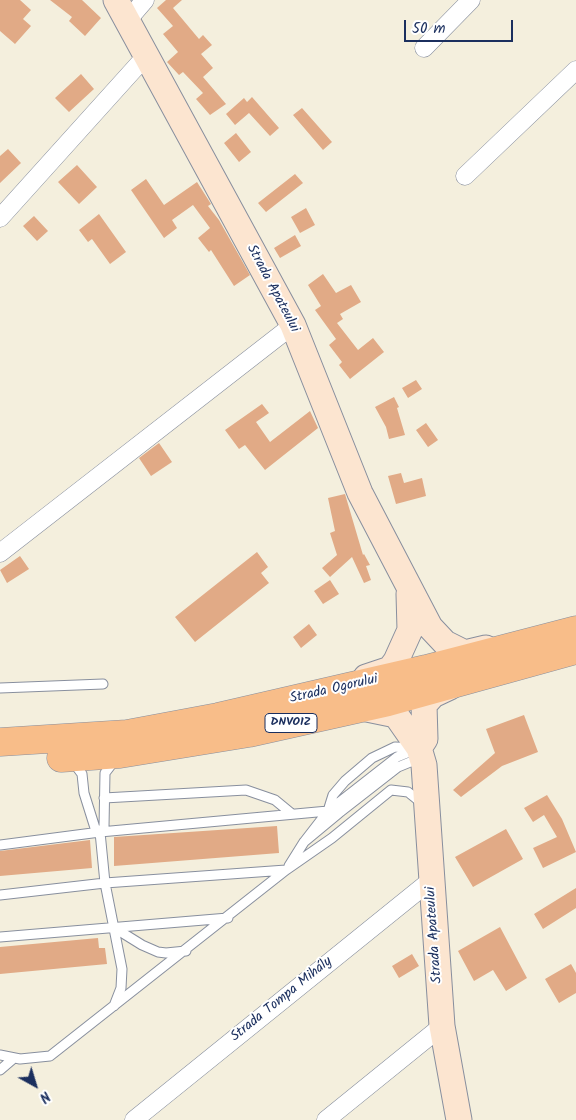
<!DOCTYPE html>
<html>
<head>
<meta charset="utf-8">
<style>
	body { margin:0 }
	#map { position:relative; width:576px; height:1120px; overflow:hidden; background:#f4efdd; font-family:Kalam,sans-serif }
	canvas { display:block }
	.north { position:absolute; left:10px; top:1060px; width:50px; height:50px; -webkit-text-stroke:4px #fff; paint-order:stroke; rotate:141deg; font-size:14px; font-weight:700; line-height:20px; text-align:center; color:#1b2f5e }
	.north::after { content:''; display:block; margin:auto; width:18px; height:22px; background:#1b2f5e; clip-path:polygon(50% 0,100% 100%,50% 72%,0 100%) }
	.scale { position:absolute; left:404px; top:20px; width:109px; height:22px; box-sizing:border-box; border:2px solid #1b2f5e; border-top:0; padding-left:6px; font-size:15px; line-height:18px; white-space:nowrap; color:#1b2f5e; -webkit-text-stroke:4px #fff; paint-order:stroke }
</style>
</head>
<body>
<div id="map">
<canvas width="576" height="1120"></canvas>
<div class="north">N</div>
<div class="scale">50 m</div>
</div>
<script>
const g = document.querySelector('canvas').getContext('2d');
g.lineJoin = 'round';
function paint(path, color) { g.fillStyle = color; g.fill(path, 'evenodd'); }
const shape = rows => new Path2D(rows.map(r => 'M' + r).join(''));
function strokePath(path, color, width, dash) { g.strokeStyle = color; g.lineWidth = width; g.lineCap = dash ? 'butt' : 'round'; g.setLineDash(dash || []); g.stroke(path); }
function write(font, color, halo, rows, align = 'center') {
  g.font = font + ' Kalam,sans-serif'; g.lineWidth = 4; g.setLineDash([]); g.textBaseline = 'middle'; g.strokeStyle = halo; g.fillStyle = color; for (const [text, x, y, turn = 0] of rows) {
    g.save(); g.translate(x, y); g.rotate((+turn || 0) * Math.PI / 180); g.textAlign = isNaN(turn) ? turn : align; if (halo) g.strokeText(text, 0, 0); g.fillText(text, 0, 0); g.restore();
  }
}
paint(shape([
	[0,0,20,0,31,10,23,19,31,26,15,44,0,31],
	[50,0,82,0,101,18,85,36,69,21,72,17],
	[166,0,182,0,173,8,199,39,203,35,212,45,201,54,213,68,203,77,226,104,210,115,196,99,203,93,183,72,179,75,167,62,178,52,163,34,173,26,157,8],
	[81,74,94,89,69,112,55,98],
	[252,97,279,128,270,136,249,113,235,125,226,114,244,98,247,102],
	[302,108,332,142,323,150,293,115],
	[236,133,251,152,239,162,224,143],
	[8,149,21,163,0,183,0,156],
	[77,165,97,187,79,204,58,182],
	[295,174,303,183,266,212,258,203],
	[146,179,164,205,197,182,211,204,208,206,219,220,250,275,234,286,211,250,209,252,198,238,210,228,193,205,172,220,177,228,164,238,131,190],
	[306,208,315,225,300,233,291,217],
	[99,214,126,252,110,264,92,239,88,242,79,230],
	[34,216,48,231,37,241,23,226],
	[295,235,301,246,280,258,274,248],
	[323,274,336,293,351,285,361,302,340,314,343,319,337,323,358,350,373,338,384,352,350,379,339,365,342,362,329,345,336,339,315,310,321,306,308,285],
	[416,380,422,389,408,398,402,388],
	[394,397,399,407,397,408,405,435,389,439,386,427,375,407],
	[262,404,269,413,256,422,270,442,310,411,318,428,265,470,245,445,239,449,225,430],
	[426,423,438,440,428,447,416,430],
	[159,443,172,462,151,476,139,458],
	[401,473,404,483,422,478,426,496,396,504,388,476],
	[345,494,363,555,364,554,370,565,366,566,371,580,364,583,352,557,330,577,322,568,337,555,330,533,335,531,328,498],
	[257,552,268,567,261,573,269,583,195,642,175,617],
	[20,556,29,569,7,583,0,570],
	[330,580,339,594,323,604,314,591],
	[309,624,317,635,301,648,293,637],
	[524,715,538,752,502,766,461,797,453,790,495,753,486,729],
	[547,795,562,819,576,852,543,868,533,848,557,837,544,815,533,822,524,808],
	[277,826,279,853,114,866,114,837],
	[506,829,523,859,473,887,455,857],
	[90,840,92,868,0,876,0,851],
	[576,888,576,908,543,929,534,914],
	[500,927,527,978,506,991,493,970,474,981,458,951],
	[98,938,99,948,105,948,107,964,0,974,0,947],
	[412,954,419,966,399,978,392,966],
	[571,964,576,973,576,993,559,1003,545,979]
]), '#e1aa86');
const lane = shape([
	[0,688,103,684],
	[395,747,419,748,397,757,328,811,333,795,345,781,372,758,395,747],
	[73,762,82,774,84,793,95,828,100,832,104,827,105,773,115,760],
	[104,798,246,790,275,800,292,814],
	[100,832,105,883,122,969,121,988,114,1006],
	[0,845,100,832,328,811,304,842],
	[289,866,304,842,339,813,398,767,420,758],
	[0,895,105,883,286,870],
	[113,927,142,945,158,952,166,953,186,951],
	[0,937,228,918],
	[0,1055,20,1059,50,1056,286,870,332,838,391,790,408,792,423,804],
	[0,1070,14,1058]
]);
const street = shape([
	[127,21,145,0],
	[424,48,471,0],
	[465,176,576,70],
	[0,218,145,57],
	[0,553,293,325],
	[134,1120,430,881],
	[326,1120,442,1026]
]);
const secondary = shape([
	[116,0,293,325,360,493,430,627,445,643,465,653,486,648],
	[366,677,390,669,396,661,410,630,409,594],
	[362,708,396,715,419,748,424,765,442,1026,459,1120],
	[419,748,425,739,424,705,433,695,450,687]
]);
const highway = shape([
	[0,742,127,734,218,717,426,669,576,630],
	[61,758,120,754,249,733,388,702,576,650]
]);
strokePath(lane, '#888f9e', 11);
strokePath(street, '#888f9e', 19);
strokePath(secondary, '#888f9e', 27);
strokePath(highway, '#888f9e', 29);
strokePath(lane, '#fff', 9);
strokePath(street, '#fff', 18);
strokePath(secondary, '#fce5d0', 25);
strokePath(highway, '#f8bd89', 28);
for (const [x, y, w] of [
	[291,723,52]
]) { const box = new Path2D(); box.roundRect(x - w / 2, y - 9.5, w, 19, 4); g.fillStyle = '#fff'; g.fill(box); strokePath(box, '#1b2f5e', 1); }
write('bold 12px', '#1b2f5e', null, [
	["DNVO1Z",291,723]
]);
write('14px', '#1b2f5e', '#fff', [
	["Strada Apateului",272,289,62],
	["Strada Ogorului",334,690,-13],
	["Strada Apateului",435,935,-94],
	["Strada Tompa Mihály",282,1000,-39]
]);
</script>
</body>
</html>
